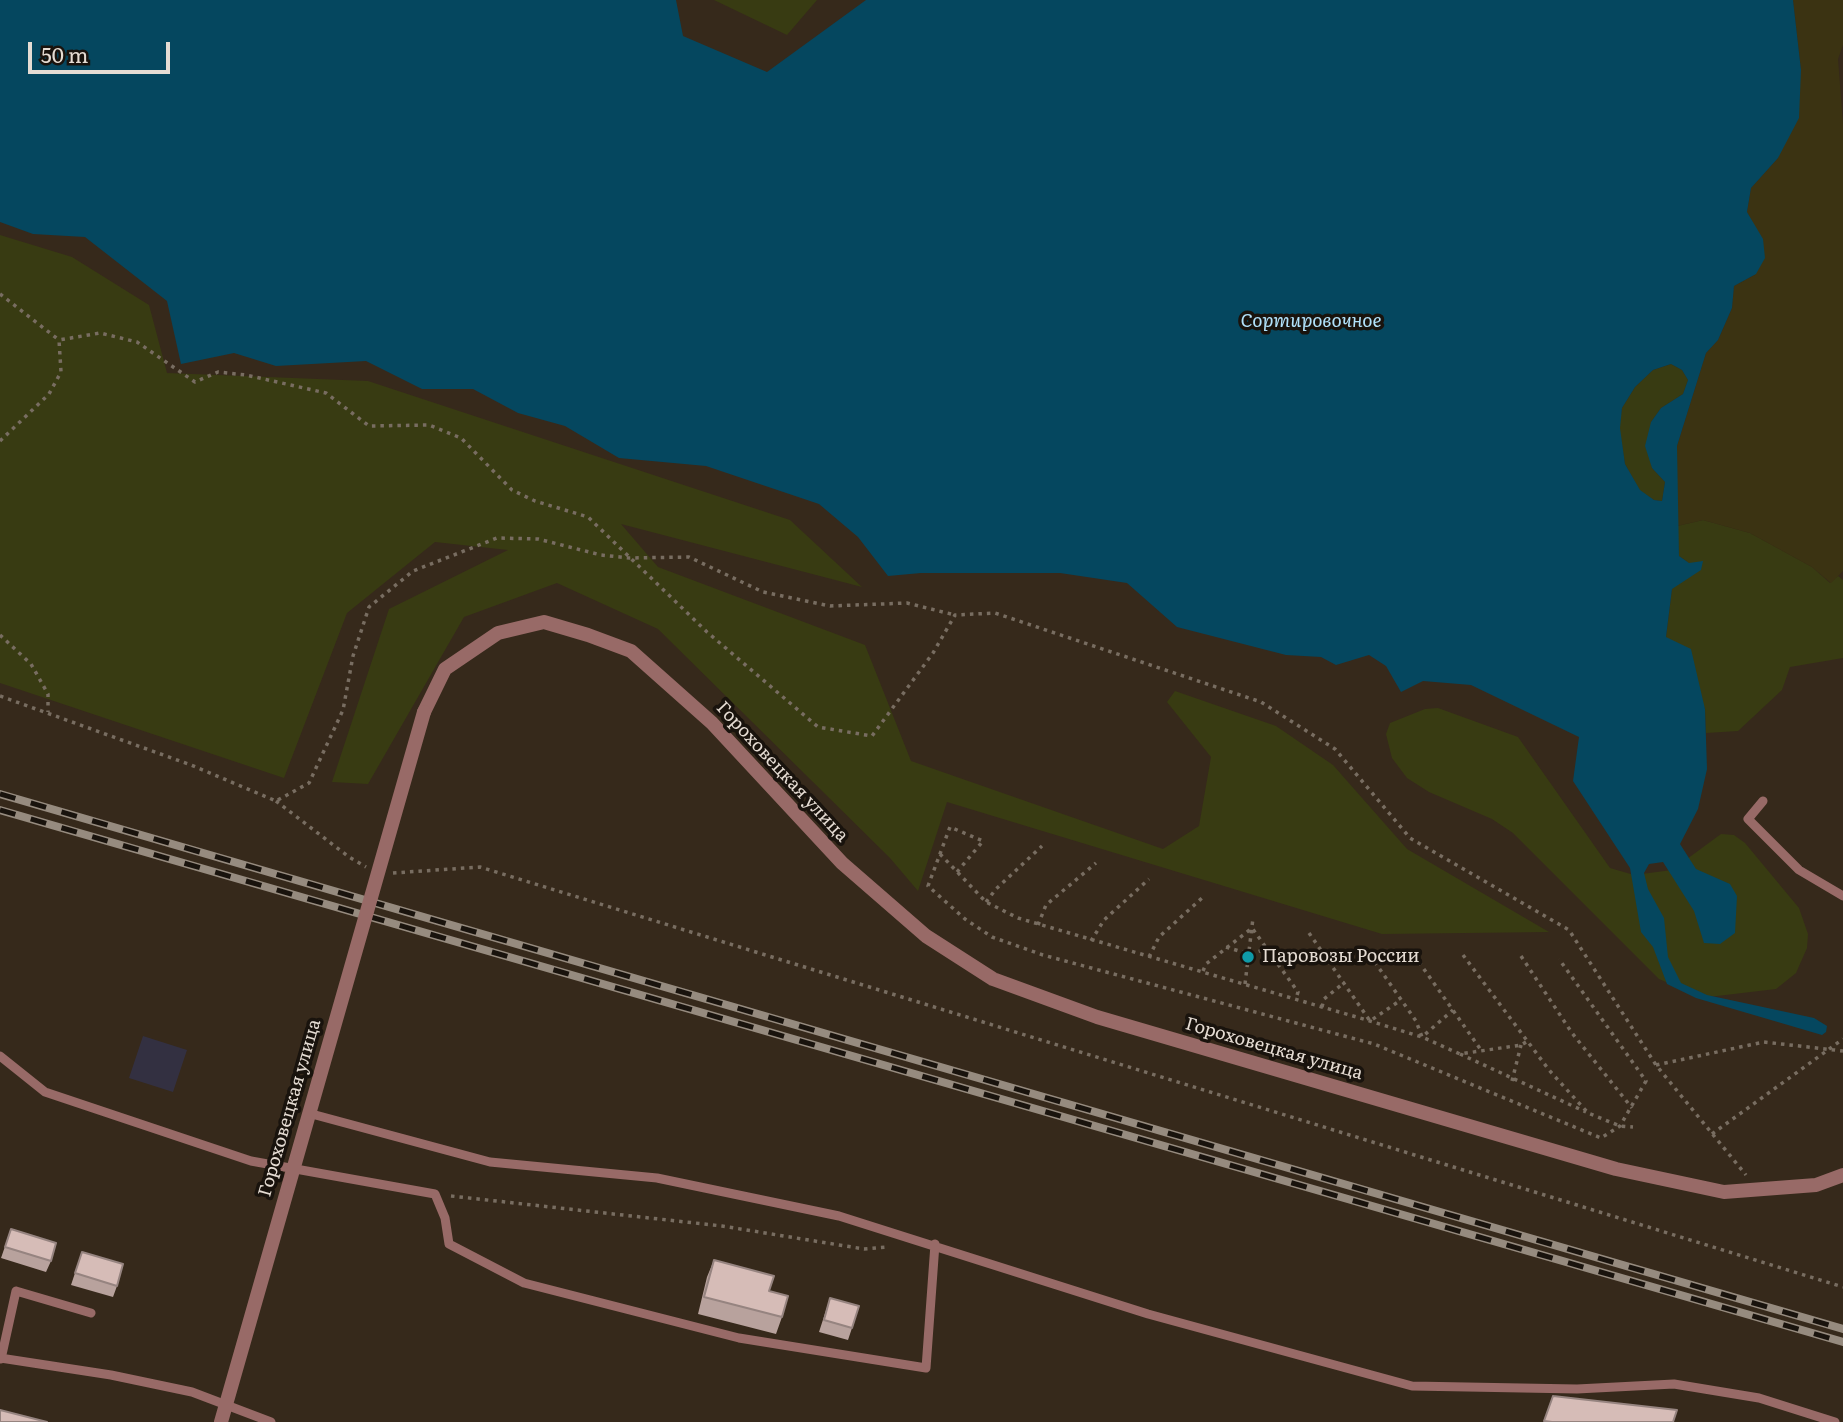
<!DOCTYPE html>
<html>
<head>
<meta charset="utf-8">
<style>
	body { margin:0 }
	#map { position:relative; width:1843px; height:1422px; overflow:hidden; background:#36291b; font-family:Literata,serif }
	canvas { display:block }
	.scale { position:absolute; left:28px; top:42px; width:142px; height:32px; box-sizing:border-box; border:4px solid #e5dcd3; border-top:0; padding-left:9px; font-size:21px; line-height:24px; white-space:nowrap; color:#e5dcd3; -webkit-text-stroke:5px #19130d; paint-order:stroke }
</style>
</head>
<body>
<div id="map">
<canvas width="1843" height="1422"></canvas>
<div class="scale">50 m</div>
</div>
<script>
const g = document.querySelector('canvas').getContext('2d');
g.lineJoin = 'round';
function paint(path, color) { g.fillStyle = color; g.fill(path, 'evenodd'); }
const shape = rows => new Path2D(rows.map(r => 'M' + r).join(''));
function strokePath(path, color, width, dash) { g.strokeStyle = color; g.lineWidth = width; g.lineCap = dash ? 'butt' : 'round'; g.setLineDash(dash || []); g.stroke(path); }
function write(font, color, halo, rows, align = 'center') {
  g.font = font + ' Literata,serif'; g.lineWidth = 7; g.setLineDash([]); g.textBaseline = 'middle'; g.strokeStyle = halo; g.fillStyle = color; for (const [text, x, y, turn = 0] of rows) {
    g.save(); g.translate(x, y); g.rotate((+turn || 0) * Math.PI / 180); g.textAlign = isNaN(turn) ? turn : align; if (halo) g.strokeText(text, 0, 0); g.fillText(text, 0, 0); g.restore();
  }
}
paint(shape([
	[143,1036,187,1050,173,1092,129,1078]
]), '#333041');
paint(shape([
	[714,0,817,0,787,35],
	[0,235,72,257,149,305,167,373,368,381,790,520,862,587,621,524,658,567,865,645,911,761,1163,849,1199,826,1211,757,1167,702,1175,691,1276,726,1333,765,1407,849,1549,932,1382,934,947,802,918,891,890,858,658,629,557,583,464,617,368,784,332,782,389,609,508,550,435,542,347,613,284,778,0,683],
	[1671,364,1682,370,1688,380,1683,394,1661,408,1651,422,1652,468,1665,482,1662,501,1654,500,1640,491,1625,464,1619,428,1622,408,1635,387,1653,370],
	[1703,520,1750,533,1812,567,1830,583,1838,576,1843,580,1843,658,1790,667,1782,690,1738,731,1706,733,1705,709,1666,637,1672,589,1689,563,1679,556,1677,526],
	[1438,708,1518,737,1610,868,1634,875,1672,870,1721,834,1734,835,1745,843,1799,908,1808,934,1807,948,1796,973,1776,989,1717,996,1698,996,1659,979,1513,833,1492,819,1429,792,1407,778,1392,758,1386,734,1390,723,1425,709]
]), '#383b12');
paint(shape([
	[1793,0,1843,0,1843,45,1838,59,1843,124,1843,571,1831,583,1812,567,1750,533,1703,520,1677,526,1677,446,1706,353,1718,340,1732,308,1734,286,1756,274,1753,223,1747,212,1751,188,1778,158,1801,70]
]), '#3b3312');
paint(shape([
	[0,0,676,0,683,36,767,72,866,0,1793,0,1801,70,1799,118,1778,158,1751,188,1747,212,1763,239,1765,258,1756,274,1734,286,1732,308,1718,340,1706,353,1677,446,1679,556,1689,563,1703,561,1701,570,1672,589,1666,637,1691,649,1705,709,1707,769,1698,809,1680,844,1696,869,1730,884,1737,896,1735,933,1720,944,1704,943,1694,911,1663,862,1649,864,1644,873,1648,889,1664,918,1668,957,1681,983,1707,995,1814,1018,1827,1026,1826,1032,1822,1035,1696,998,1667,984,1653,947,1641,932,1630,868,1573,781,1579,737,1471,685,1423,681,1401,692,1386,666,1369,655,1336,665,1321,657,1286,655,1177,627,1127,583,1060,573,921,573,888,576,858,537,819,504,706,466,619,458,565,426,518,413,473,389,422,389,366,361,276,366,234,353,181,364,167,301,85,237,33,234,0,222],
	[1671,364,1682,370,1688,380,1683,394,1661,408,1651,422,1645,446,1652,468,1665,482,1662,501,1654,500,1640,490,1625,464,1620,428,1622,408,1635,387,1653,370]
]), '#05475f');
strokePath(shape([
	[0,294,59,340],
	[0,441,49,394,61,372,59,340,100,333,137,342,195,382,218,372,246,375,326,393,369,426,429,425,461,438,512,490,535,501,588,517,707,632,818,727,872,736,933,653,955,615,995,613,1261,702,1335,749,1410,838,1569,930,1656,1065,1746,1175],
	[0,635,31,664,48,694,48,712],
	[0,696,191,765,276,801,309,783,343,710,353,656,369,607,413,571,497,538,538,539,601,555,630,558,689,557,763,592,830,606,907,603,955,615],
	[276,801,349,857,366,867],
	[940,854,986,902,1018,918,1370,1021,1422,1037,1460,1054,1521,1045,1528,1041],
	[957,872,983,841,950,827,928,886,965,919,992,937,1043,955,1374,1044,1601,1138,1620,1126,1646,1081,1559,959],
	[393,873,480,867,1843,1287],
	[986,902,996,889,1042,846],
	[1038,925,1046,905,1096,863],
	[1309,933,1370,1021,1401,1000],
	[1091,941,1104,920,1149,879],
	[1226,947,1249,954,1267,949],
	[1365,948,1416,1021,1422,1037,1453,1010],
	[1414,955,1481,1050],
	[1463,955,1549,1070,1588,1113,1620,1126,1633,1127],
	[1521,956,1572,1033,1632,1108],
	[1149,957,1159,937,1202,898],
	[1203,971,1206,964,1252,928,1298,992,1296,999],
	[1245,984,1253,918],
	[1322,1007,1324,999,1345,982],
	[1460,1054,1586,1112],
	[1656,1065,1764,1042,1843,1051],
	[1512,1081,1521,1045],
	[1712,1134,1843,1039],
	[451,1196,722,1226,864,1249,888,1247]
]), '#786d61', 3.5, [3.5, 5]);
strokePath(shape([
	[1763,801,1748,819,1799,870,1843,896],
	[0,1056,45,1092,251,1161,435,1194,445,1218,449,1244,524,1283,739,1338,926,1368,935,1244],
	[308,1113,490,1162,657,1178,839,1216,1148,1314,1412,1386,1577,1389,1674,1384,1759,1398,1835,1422],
	[0,1358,111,1375,192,1392,271,1422],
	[1,1359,16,1291,91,1313]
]), '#986a67', 9);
strokePath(shape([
	[424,712,445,669,498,633,544,622,588,635,631,651,712,723,842,863,926,936,993,979,1097,1017,1616,1169,1724,1192,1816,1185,1843,1175]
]), '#986a67', 14);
const rail = shape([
	[0,794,1843,1329],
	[0,810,1843,1342]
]);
strokePath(rail, '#968b7f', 8);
strokePath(rail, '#19130d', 5, [16]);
strokePath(shape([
	[221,1422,424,712]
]), '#986a67', 14);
paint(shape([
	[11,1229,51,1261,46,1272,1,1258],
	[82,1252,117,1286,113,1297,71,1285],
	[714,1260,769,1291,782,1317,776,1334,698,1314,707,1277],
	[830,1298,852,1328,848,1340,819,1332]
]), '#b8a29d');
const building = shape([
	[11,1229,56,1243,51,1261,5,1247,11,1229],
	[82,1252,123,1264,117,1286,75,1273,82,1252],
	[714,1260,774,1276,769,1291,788,1296,782,1317,704,1297,714,1260],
	[830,1298,859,1306,852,1328,824,1320,830,1298],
	[1553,1396,1677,1410,1673,1422,1552,1422,1544,1421,1553,1396],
	[0,1410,47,1422,0,1422,0,1410]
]);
paint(building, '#d6bcb7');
strokePath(building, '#968480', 2);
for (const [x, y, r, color] of [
	[1248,957,7,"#0f9aa8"]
]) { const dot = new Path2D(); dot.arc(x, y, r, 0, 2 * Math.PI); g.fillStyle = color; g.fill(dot); strokePath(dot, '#19130d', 2.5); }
write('18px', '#e5dcd3', '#19130d', [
	["Гороховецкая улица",782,772,47],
	["Гороховецкая улица",1274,1049,16],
	["Гороховецкая улица",290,1108,-74]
]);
write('18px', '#e5dcd3', '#19130d', [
	["Паровозы России",1262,957]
], 'left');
write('italic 19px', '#b1e2fb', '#19130d', [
	["Сортировочное",1311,321]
]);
</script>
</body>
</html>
